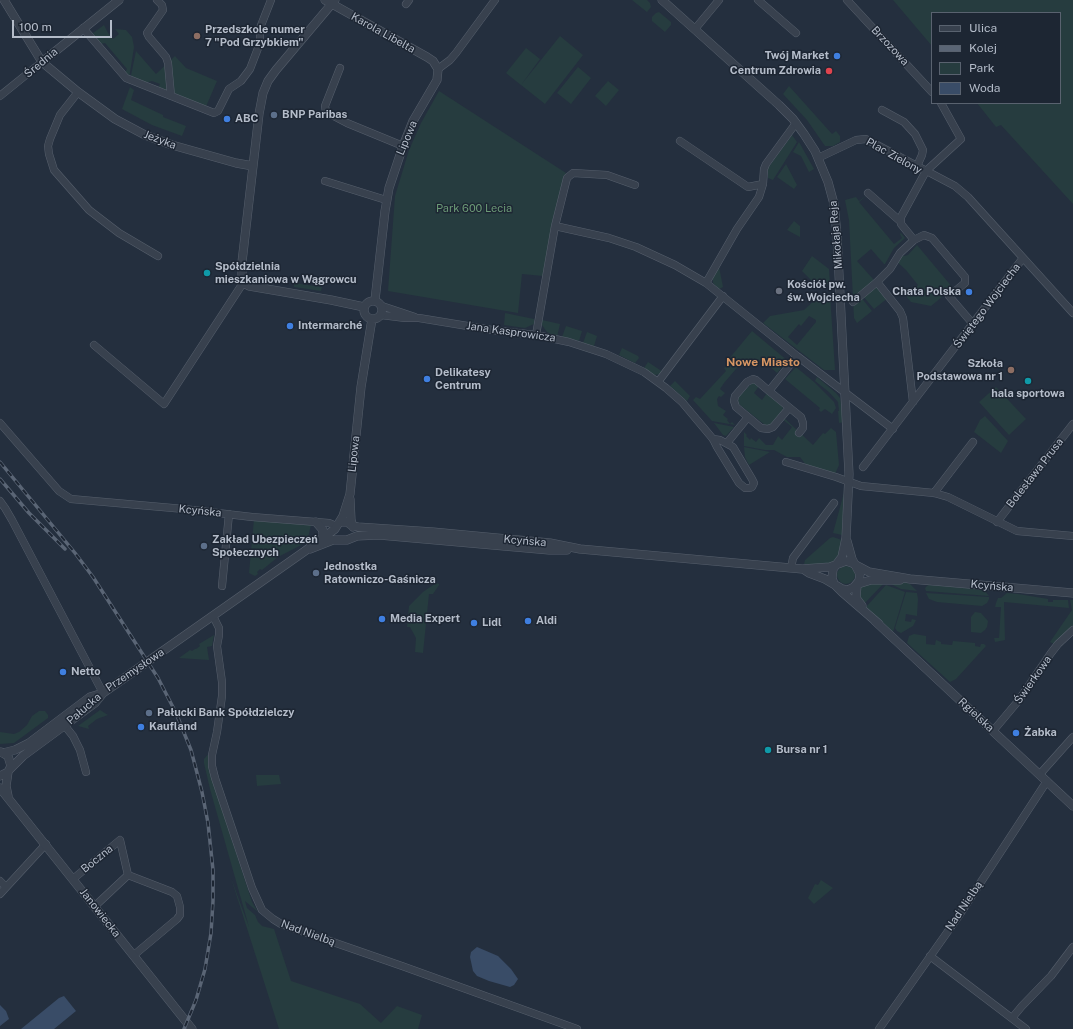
<!DOCTYPE html>
<html>
<head>
<meta charset="utf-8">
<style>
	body { margin:0 }
	#map { position:relative; width:1073px; height:1029px; overflow:hidden; background:#242f3e; font-family:"Public Sans",sans-serif }
	canvas { display:block }
	.legend { position:absolute; left:931px; top:12px; width:130px; height:92px; box-sizing:border-box; background:#1d2633; border:1px solid #59626f; margin:0; padding:5px 7px; list-style:none; font-size:12px; color:#b4bcc9 }
	.legend li { display:flex; align-items:center; gap:8px; height:20px }
	.legend b { width:20px; border:1px solid #59626f }
	.scale { position:absolute; left:12px; top:20px; width:100px; height:18px; box-sizing:border-box; border:2px solid #b4bcc9; border-top:0; padding-left:5px; font-size:12px; line-height:14px; white-space:nowrap; color:#b4bcc9; -webkit-text-stroke:3px #1d2633; paint-order:stroke }
</style>
</head>
<body>
<div id="map">
<canvas width="1073" height="1029"></canvas>
<ul class="legend">
<li><b style="height:5px;background:#38414e"></b>Ulica</li>
<li><b style="height:5px;background:#5a6575"></b>Kolej</li>
<li><b style="height:11px;background:#263c3f"></b>Park</li>
<li><b style="height:11px;background:#394c67"></b>Woda</li>
</ul>
<div class="scale">100 m</div>
</div>
<script>
const g = document.querySelector('canvas').getContext('2d');
g.lineJoin = 'round';
function paint(path, color) { g.fillStyle = color; g.fill(path, 'evenodd'); }
const shape = rows => new Path2D(rows.map(r => 'M' + r).join(''));
function strokePath(path, color, width, dash) { g.strokeStyle = color; g.lineWidth = width; g.lineCap = dash ? 'butt' : 'round'; g.setLineDash(dash || []); g.stroke(path); }
function write(font, color, halo, rows, align = 'center') {
  g.font = font + ' "Public Sans",sans-serif'; g.lineWidth = 3; g.setLineDash([]); g.textBaseline = 'middle'; g.strokeStyle = halo; g.fillStyle = color; for (const [text, x, y, turn = 0] of rows) {
    g.save(); g.translate(x, y); g.rotate((+turn || 0) * Math.PI / 180); g.textAlign = isNaN(turn) ? turn : align; if (halo) g.strokeText(text, 0, 0); g.fillText(text, 0, 0); g.restore();
  }
}
paint(shape([
	[632,0,647,0,650,3,651,7,647,12],
	[893,0,1073,0,1073,204,1001,125,996,127,977,103,1060,103,1060,13,932,13,932,46],
	[659,12,671,22,671,25,665,32,652,21,652,17,656,13],
	[104,25,108,33,113,39,119,34,115,29,126,30,132,37,134,47,129,79,123,76,127,69,105,43,97,45,89,36],
	[560,36,583,55,545,104,521,85],
	[526,48,540,59,521,85,506,73],
	[136,51,156,74,175,56,186,68,217,81,205,109,157,90,160,84,152,81,141,84,130,80],
	[578,67,591,78,571,104,557,93],
	[608,81,619,90,606,106,595,96],
	[789,86,832,134,836,131,840,136,840,142,833,146,825,146,807,120,783,94],
	[130,87,134,90,131,100,163,115,163,117,186,126,182,136,152,125,122,109],
	[439,91,566,173,550,238,543,276,522,274,518,313,388,291,395,196,409,150,421,123],
	[792,135,797,142,773,180,768,178,768,168],
	[799,142,814,169,809,172,801,156,793,152],
	[786,164,797,185,794,189,777,177],
	[867,195,859,202,894,244,902,238,900,234,901,233,905,238,894,248,885,264,884,264,871,249,857,261,889,297,874,309,862,295,860,296,872,311,857,323,854,318,849,220,845,200,856,197,859,201],
	[794,221,800,226,800,237,787,230],
	[917,245,953,288,931,306,911,302,906,296,918,285,906,270,896,261,900,253,904,256,908,255],
	[812,256,829,269,830,285,820,284,817,286,802,271],
	[719,267,723,287,719,289,713,283,713,277],
	[294,283,322,287,321,291,294,287],
	[830,295,835,370,824,370,763,323,770,316,804,310,819,296],
	[809,316,816,320,816,322,797,345,788,337,799,324,801,326],
	[505,313,534,319,534,324,525,328,504,325],
	[542,320,560,324,557,337,547,332,542,325],
	[566,326,582,331,579,341,562,337],
	[752,331,788,361,777,373,765,362,763,364,758,359,757,360,755,359,754,360,752,358,750,360,749,359,747,361,746,361,742,367,740,365,736,369,724,383,720,389,725,393,721,397,719,396,717,399,718,406,726,411,723,415,728,419,727,420,730,424,732,422,735,425,712,421,693,400,696,397,700,399,726,371,724,368,730,363,728,360],
	[587,332,597,336,594,346,583,343],
	[622,348,638,356,639,358,635,363,619,355],
	[648,362,663,372,660,374,654,375,644,368],
	[796,367,814,382,834,402,836,408,832,414,825,409,821,412,819,410,820,408,785,379],
	[817,377,836,393,840,398,844,422,839,423,838,411,839,411,838,402,829,392,815,381],
	[675,381,690,396,687,401,670,386],
	[752,383,754,383,759,386,754,393,762,400,767,393,782,405,783,410,777,420,769,426,765,425,739,404,738,400,739,397],
	[996,387,1026,419,1009,435,979,402],
	[782,416,813,445,823,433,825,434,831,428,836,432,839,465,835,474,806,465,800,457,787,457,774,450,765,450,744,446,744,432,747,435,746,436,750,440,751,438,756,442,759,438,766,445,773,445,778,436,782,440,792,427,781,418],
	[985,416,1008,441,1001,453,974,432,980,420],
	[714,423,734,427,726,436,723,435],
	[744,447,770,452,749,465,745,457],
	[845,489,843,514,842,535,833,533],
	[254,519,311,525,307,542,278,557,262,570,260,569,257,572,258,574,255,576,249,573],
	[833,537,842,540,840,552,835,562,824,566,804,564,805,560,830,538],
	'837 575a9 9 0 1 1 18 0a9 9 0 1 1-18 0Z',
	[904,582,910,584,917,591,901,589,889,583],
	[436,583,439,584,439,585,433,594,429,594,423,653,415,652,416,638,410,627,407,627,409,606,423,592],
	[884,583,864,604,860,600,859,589,863,584],
	[886,585,905,592,893,632,866,607],
	[928,585,976,589,985,591,989,596,926,591,925,588],
	[906,592,917,593,918,599,917,616,906,614,905,621,911,622,912,619,916,620,913,626,901,633,897,631,895,628],
	[926,593,989,597,989,599,987,603,982,606,937,602,929,599],
	[1007,593,1018,594,1048,599,1048,602,1053,602,1053,600,1068,600,1069,608,1004,602,1005,640,995,642,994,638,999,638,1001,607,995,607,996,603,998,598,1001,598],
	[1070,600,1073,600,1073,626,1054,644,1050,642,1072,610],
	[975,612,981,613,988,621,987,627,985,630,981,633,971,632,971,617],
	[914,634,926,636,926,644,935,645,936,640,941,642,941,644,952,645,953,641,975,643,975,646,980,647,981,644,984,644,986,646,956,679,950,682,907,643,909,636],
	[214,635,212,646,207,647,209,660,179,658,190,650,192,651,195,649,196,649,200,646,199,644],
	[100,710,108,715,97,719,88,726,89,729,78,726],
	[39,711,45,711,48,715,48,718,14,743,0,744,0,732,14,734,19,732,27,725,32,716],
	[210,752,210,772,218,798,252,902,258,912,245,901,247,908,255,915,258,922,262,926,274,929,291,981,360,1004,381,1023,397,1006,422,1015,418,1029,279,1029,231,878,249,927,210,789,204,763,204,759],
	[256,775,279,775,281,784,257,786],
	[821,880,833,888,814,904,808,898,815,884,818,885]
]), '#263c3f');
paint(shape([
	[477,947,498,956,511,969,518,979,514,985,510,987,489,981,477,976,473,971,470,957,471,952],
	[64,996,76,1011,54,1029,21,1029,59,998],
	[0,1005,6,1011,9,1019,0,1026]
]), '#394c67');
const minor = shape([
	[157,0,162,5,163,10,147,33,149,37,166,57,168,63,171,96],
	[758,0,796,33],
	[847,0,932,92],
	[406,4,409,0],
	[83,28,126,78,214,113,218,111,229,89,241,81,250,69,260,43,260,28,271,0],
	[695,29,719,0],
	[340,68,325,106,326,112,347,123,403,146],
	[438,69,450,60,456,53,495,0],
	[78,92,60,115,50,139,48,146,49,154,54,170,89,210,119,233,158,256],
	[0,96,42,62],
	[882,110,904,122,915,134,923,150,922,155,917,166],
	[680,141,748,187,763,184],
	[818,158,856,140,866,139,955,186,968,197,1073,313],
	[325,181,386,200],
	[868,193,900,221],
	[555,226,609,238,636,247,675,265,706,283,797,356,893,429],
	[914,240,924,235,932,238,965,277,965,283,949,296,973,324],
	[706,283,737,229,759,197,763,184,764,169,766,164,796,123],
	[853,302,877,282],
	[382,306,415,317],
	[381,315,405,318,419,318,492,330,536,335,569,342,606,354,644,372,666,388,682,402,713,439],
	[536,335,555,226,567,178,573,173,607,175,635,185],
	[94,345,164,404,243,283],
	[797,356,769,391,801,417,803,423,803,428,799,433],
	[658,382,723,296],
	[913,402,903,318,900,311,877,282,890,269,900,253,914,240,901,224,901,217,926,171,961,139,941,103],
	[748,417,736,407,734,401,735,396,747,382,753,379,756,380,769,391],
	[0,423,59,491,71,499,184,509,252,517,329,523,336,526],
	[713,439,720,440,733,447,752,479,754,483,752,487,750,488,745,488,739,483,717,447,713,439],
	[727,443,748,417,761,428,768,429,773,427,789,408],
	[786,462,836,477,861,486,934,493,948,497,1017,531,1073,536],
	[863,467,1023,258],
	[934,493,973,442],
	[0,501,5,508,12,520,103,693],
	[997,522,1073,424],
	[791,568,793,558,834,503],
	[222,586,229,514],
	[213,616,219,628,219,635,217,646,222,682,222,696,217,732,212,755,212,766,215,778,252,888,262,910,273,919,281,924,402,966,577,1029],
	[65,726,73,736,80,750,86,772],
	[993,731,1019,700,1051,653,1058,644,1073,630],
	[1040,774,1073,737],
	[128,875,172,892,177,896,180,907,180,915,177,919,134,955],
	[73,879,120,840,128,875],
	[0,881,6,887],
	[0,894,46,844],
	[95,906,128,875],
	[930,956,1026,1029],
	[1012,1018,1022,1006,1051,976,1073,947],
	[879,1029,958,917,1047,781]
]);
const tertiary = shape([
	[4,0,42,62,78,92,115,119,145,135,172,145,236,163,253,166],
	[325,0,427,57,433,61,438,69,437,80,413,121,403,146,389,188,385,211,375,300],
	[335,0,276,70,268,81,263,93,259,114,242,262,242,278,243,283,249,286,331,300,364,307],
	[662,0,779,105,793,119,804,134,815,151,828,182,834,204,837,235,849,474,846,538,842,557,833,569,832,578,834,584,842,592,879,624],
	[42,62,119,0],
	'364 310a9 9 0 1 1 18 0a9 9 0 1 1-18 0Z',
	[350,499,351,520,353,527],
	[316,522,323,530,323,538],
	[340,522,347,522,351,525,358,527,433,532,550,543,580,549,802,569,830,567,846,561,852,563,869,572,910,579,1073,593],
	[310,549,333,540,347,540,357,536,379,535,549,550,567,550],
	[803,569,809,573,825,579,842,589,848,590,854,587,859,581,860,574,852,559,847,541],
	[858,584,871,580,900,580],
	[857,585,856,598,862,606],
	[875,621,1073,806],
	[3,753,15,750,29,743,90,697,103,693],
	[10,769,23,756,95,703,103,693,305,551,335,529,343,516,350,494,361,387,372,319],
	[8,772,6,786,8,796],
	[0,776,8,772,11,766,8,756,1,752],
	[0,788,192,1029]
]);
strokePath(minor, '#565f6c', 8);
strokePath(tertiary, '#565f6c', 9);
strokePath(minor, '#38414e', 7);
strokePath(tertiary, '#38414e', 8);
const rail = shape([
	[0,462,75,553,93,577,158,678,176,713,191,750,202,792,208,823,213,870,213,901,211,933,205,969,196,1000,184,1029],
	[0,479,29,513,65,549]
]);
strokePath(rail, '#5a6575', 3.5);
strokePath(rail, '#1d2633', 2, [6]);
for (const [x, y, r, color] of [
	[197,36,4,"#8d6e63"],
	[837,56,4,"#3f7fe0"],
	[829,71,4,"#e0444e"],
	[274,115,4,"#5c6f8a"],
	[227,119,4,"#3f7fe0"],
	[207,273,4,"#0f9aa8"],
	[779,291,4,"#6b7280"],
	[969,292,4,"#3f7fe0"],
	[290,326,4,"#3f7fe0"],
	[1011,370,4,"#8d6e63"],
	[427,379,4,"#3f7fe0"],
	[1028,381,4,"#0f9aa8"],
	[204,546,4,"#5c6f8a"],
	[316,573,4,"#5c6f8a"],
	[382,619,4,"#3f7fe0"],
	[528,621,4,"#3f7fe0"],
	[474,623,4,"#3f7fe0"],
	[63,672,4,"#3f7fe0"],
	[149,713,4,"#5c6f8a"],
	[141,727,4,"#3f7fe0"],
	[1016,733,4,"#3f7fe0"],
	[768,750,4,"#0f9aa8"]
]) { const dot = new Path2D(); dot.arc(x, y, r, 0, 2 * Math.PI); g.fillStyle = color; g.fill(dot); strokePath(dot, '#1d2633', 1.5); }
write('bold 11px', '#b4bcc9', '#1d2633', [
	["Przedszkole numer",205,30],
	["7 \"Pod Grzybkiem\"",205,43],
	["Twój Market",829,56,"right"],
	["Centrum Zdrowia",821,71,"right"],
	["BNP Paribas",282,115],
	["ABC",235,119],
	["Spółdzielnia",215,267],
	["mieszkaniowa w Wągrowcu",215,280],
	["Kościół pw.",787,285],
	["św. Wojciecha",787,298],
	["Chata Polska",961,292,"right"],
	["Intermarché",298,326],
	["Szkoła",1003,364,"right"],
	["Podstawowa nr 1",1003,377,"right"],
	["Delikatesy",435,373],
	["Centrum",435,386],
	["hala sportowa",1028,394,"center"],
	["Zakład Ubezpieczeń",212,540],
	["Społecznych",212,553],
	["Jednostka",324,567],
	["Ratowniczo-Gaśnicza",324,580],
	["Media Expert",390,619],
	["Aldi",536,621],
	["Lidl",482,623],
	["Netto",71,672],
	["Pałucki Bank Spółdzielczy",157,713],
	["Kaufland",149,727],
	["Żabka",1024,733],
	["Bursa nr 1",776,750]
], 'left');
write('11px', '#b4bcc9', '#1d2633', [
	["Karola Libelta",383,33,29],
	["Brzozowa",890,46,47],
	["Średnia",41,63,-40],
	["Lipowa",407,138,-67],
	["Jeżyka",160,140,21],
	["Plac Zielony",894,156,29],
	["Mikołaja Reja",836,235,-95],
	["Świętego Wojciecha",987,306,-53],
	["Jana Kasprowicza",511,332,8],
	["Lipowa",354,454,-84],
	["Bolesława Prusa",1035,473,-52],
	["Kcyńska",200,511,6],
	["Kcyńska",525,541,5],
	["Kcyńska",992,586,5],
	["Przemysłowa",135,670,-34],
	["Świerkowa",1033,680,-55],
	["Pałucka",84,709,-41],
	["Rgielska",976,715,43],
	["Boczna",97,859,-39],
	["Nad Nielbą",964,906,-56],
	["Janowiecka",100,913,52],
	["Nad Nielbą",308,933,20]
]);
write('11px', '#6b9a76', '#1d2633', [
	["Park 600 Lecia",474,209]
]);
write('bold 12px', '#d59563', '#1d2633', [
	["Nowe Miasto",763,362]
]);
</script>
</body>
</html>
